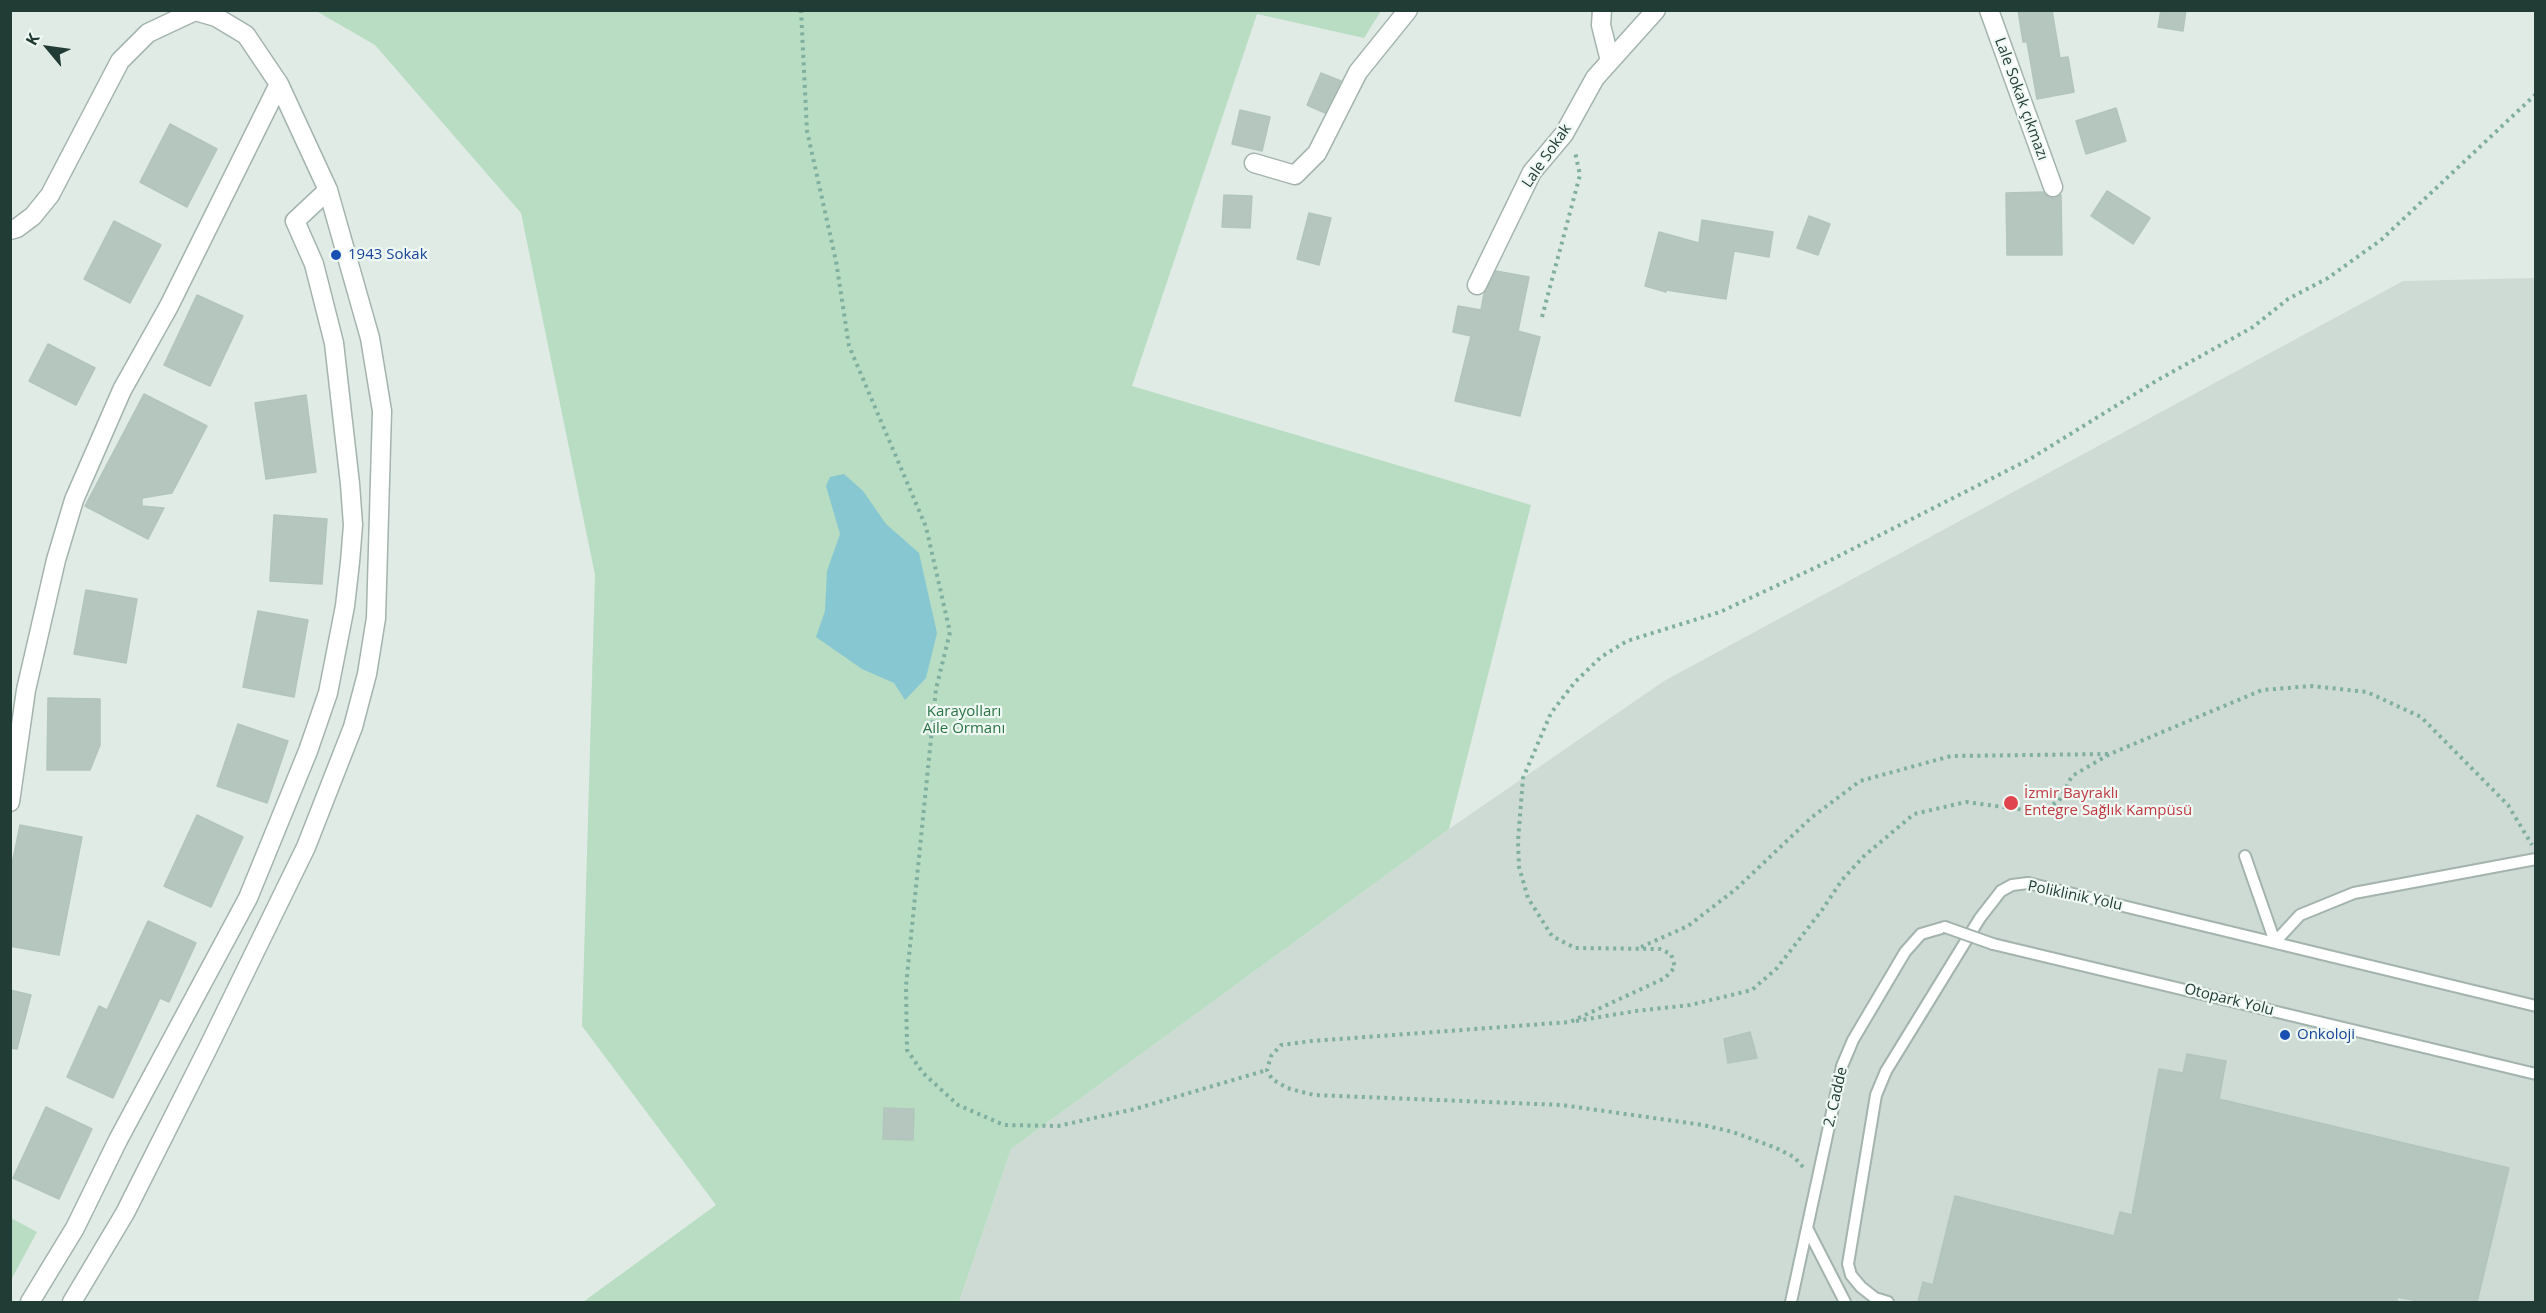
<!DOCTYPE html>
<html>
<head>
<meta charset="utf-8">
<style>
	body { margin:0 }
	#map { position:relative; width:2546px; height:1313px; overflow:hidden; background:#e0ebe6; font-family:"Open Sans",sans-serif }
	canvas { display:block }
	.frame { position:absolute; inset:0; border:12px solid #203c34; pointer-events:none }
	.north { position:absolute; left:18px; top:18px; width:60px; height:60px; -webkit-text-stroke:4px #f0f8f4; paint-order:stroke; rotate:299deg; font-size:16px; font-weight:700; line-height:24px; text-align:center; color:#203c34 }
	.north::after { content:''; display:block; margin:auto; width:21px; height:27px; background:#203c34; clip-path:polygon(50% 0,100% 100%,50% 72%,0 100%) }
</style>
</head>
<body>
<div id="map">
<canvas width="2546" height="1313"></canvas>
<div class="frame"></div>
<div class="north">K</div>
</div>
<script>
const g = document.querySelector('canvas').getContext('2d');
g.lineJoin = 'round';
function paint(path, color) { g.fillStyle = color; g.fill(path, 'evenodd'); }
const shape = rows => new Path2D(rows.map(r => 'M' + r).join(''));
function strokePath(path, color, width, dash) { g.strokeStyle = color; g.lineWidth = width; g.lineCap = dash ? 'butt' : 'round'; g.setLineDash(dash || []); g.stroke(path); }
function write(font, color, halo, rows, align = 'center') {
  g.font = font + ' "Open Sans",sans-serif'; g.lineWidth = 4.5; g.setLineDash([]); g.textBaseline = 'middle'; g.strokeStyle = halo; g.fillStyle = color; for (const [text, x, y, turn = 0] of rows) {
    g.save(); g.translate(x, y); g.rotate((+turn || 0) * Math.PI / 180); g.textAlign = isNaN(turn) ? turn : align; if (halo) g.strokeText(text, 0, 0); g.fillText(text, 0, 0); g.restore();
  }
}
paint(shape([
	[2535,278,2535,1302,959,1302,1011,1149,1449,829,1664,681,2403,281]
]), '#cedbd5');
paint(shape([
	[316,11,1381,11,1364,38,1257,14,1132,386,1531,505,1449,829,1011,1149,959,1302,583,1302,716,1205,582,1026,595,575,521,213,375,45],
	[11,1218,37,1232,11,1280]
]), '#b8ddc2');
paint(shape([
	[844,474,863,491,886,524,919,553,937,633,926,678,905,700,894,683,862,669,816,637,825,611,827,571,840,534,826,486,830,477]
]), '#86c7d2');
const building = shape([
	[2018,10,2052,10,2060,58,2068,57,2074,92,2037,99,2027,42,2023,42,2018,10],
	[2161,10,2186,10,2183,31,2158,27,2161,10],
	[1321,73,1341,81,1325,113,1307,105,1321,73],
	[2116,108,2126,141,2086,154,2076,121,2116,108],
	[1240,110,1270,117,1262,151,1232,144,1240,110],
	[170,124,217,149,187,207,140,182,170,124],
	[2107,191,2150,218,2133,244,2091,216,2107,191],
	[2043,192,2052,198,2061,195,2062,255,2007,255,2006,193,2043,192],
	[1224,195,1252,196,1250,228,1222,227,1224,195],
	[1309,213,1331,218,1319,265,1297,259,1309,213],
	[1809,216,1830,224,1818,255,1797,248,1809,216],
	[1702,220,1773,232,1769,257,1734,251,1726,299,1666,290,1666,292,1645,286,1659,232,1699,243,1702,220],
	[114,221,161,245,130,303,84,279,114,221],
	[1496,271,1529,277,1518,331,1540,337,1520,416,1455,401,1471,336,1453,332,1458,306,1481,310,1484,294,1496,271],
	[197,295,243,316,210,386,164,365,197,295],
	[48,344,95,368,76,405,29,381,48,344],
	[144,394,207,426,172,493,142,498,142,506,164,508,148,539,85,506,144,394],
	[306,395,316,472,266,479,255,403,306,395],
	[274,515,327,519,322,584,270,581,274,515],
	[86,590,137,599,126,663,74,654,86,590],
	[258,611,308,620,294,697,243,687,258,611],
	[48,698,100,699,100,745,90,770,47,770,48,698],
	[238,724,288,741,267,803,217,786,238,724],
	[197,815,243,837,211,907,164,886,197,815],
	[20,825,82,837,59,955,10,946,10,874,20,825],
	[148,921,196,943,169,1002,160,998,113,1098,67,1077,99,1006,107,1010,148,921],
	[10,990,31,995,17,1049,10,1048,10,990],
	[1750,1032,1757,1058,1728,1063,1724,1039,1750,1032],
	[2187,1054,2226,1061,2219,1099,2509,1168,2477,1302,2423,1302,2397,1297,2397,1302,1918,1302,1923,1282,1933,1285,1955,1196,2114,1236,2120,1212,2132,1215,2159,1069,2183,1073,2187,1054],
	[46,1107,92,1129,59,1199,13,1178,46,1107],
	[884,1108,914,1109,913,1140,883,1139,884,1108]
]);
paint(building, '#b5c6bf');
strokePath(building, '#b2c5bd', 1.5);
const lane = shape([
	[2245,856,2275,942,2300,915,2354,893,2536,859],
	[1993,944,2536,1074],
	[1807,1228,1845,1302],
	[1791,1302,1842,1066,1853,1040,1905,952,1921,934,1945,927],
	[1888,1302,1875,1298,1861,1287,1851,1275,1848,1264,1876,1095,1886,1071,1980,918,2001,891,2012,885,2028,883,2536,1006]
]);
const street = shape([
	[1602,10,1601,25,1610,61],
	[1989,10,2053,187],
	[1254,163,1295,175,1317,153,1358,72,1408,10],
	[10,230,17,228,33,216,50,195,120,61,148,33,195,11,216,17,246,35,279,84,328,190,370,338,382,411,376,618,367,674,353,727,306,847,207,1050,125,1213,72,1302],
	[1477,285,1532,172,1564,134,1595,78,1656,10],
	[10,802,26,690,56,560,74,500,122,390,169,306,279,84],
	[30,1302,75,1228,118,1140,248,898,308,751,328,693,345,606,350,562,353,525,350,484,334,343,314,264,295,221,328,190]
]);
strokePath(lane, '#a3b3ad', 14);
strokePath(street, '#a3b3ad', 21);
strokePath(shape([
	[801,10,807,131,836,261,849,346,926,527,950,632,936,689,906,986,907,1050,923,1073,958,1105,1004,1125,1058,1126,1135,1109,1267,1070],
	[1542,317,1580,175,1575,152],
	[1641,947,1688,926,1736,889,1812,817,1860,781,1951,756,2109,754],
	[1576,1021,1636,1011,1690,1005,1752,990,1777,968,1822,910,1842,880,1864,856,1914,814,1966,802,2040,812,2059,801,2072,776,2110,754,2262,690,2312,686,2367,692,2421,717,2508,805,2532,845],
	[1803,1167,1794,1157,1776,1148,1733,1132,1703,1125,1562,1105,1314,1095,1287,1088,1272,1079,1267,1070,1271,1056,1281,1045,1312,1041,1570,1022,1665,978,1675,967,1671,954,1660,949,1575,948,1552,936,1528,898,1519,867,1518,841,1523,778,1551,713,1575,682,1601,657,1627,641,1720,612,1821,565,2030,459,2156,381,2253,327,2288,299,2328,278,2381,240,2536,94]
]), '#7fafa0', 4, [3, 4.5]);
strokePath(lane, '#fff', 10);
strokePath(street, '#fff', 18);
const laneBridge = shape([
	[1945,927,1993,944]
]);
strokePath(laneBridge, '#a3b3ad', 14, []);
strokePath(laneBridge, '#fff', 10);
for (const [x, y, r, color] of [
	[336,255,6,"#1a4fb4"],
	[2011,803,8,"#e0444e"],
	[2285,1035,6,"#1a4fb4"]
]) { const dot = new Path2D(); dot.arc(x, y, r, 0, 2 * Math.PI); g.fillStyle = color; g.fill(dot); strokePath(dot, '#f0f8f4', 2); }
write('15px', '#203c34', '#f0f8f4', [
	["Lale Sokak çıkmazı",2021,99,70],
	["Lale Sokak",1547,156,-55],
	["Poliklinik Yolu",2075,896,12],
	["Otopark Yolu",2229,1000,14],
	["2. Cadde",1836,1097,-77]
]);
write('15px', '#164399', '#f0f8f4', [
	["1943 Sokak",348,255],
	["Onkoloji",2297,1035]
], 'left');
write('15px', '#2a7345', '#f0f8f4', [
	["Karayolları",964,712],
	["Aile Ormanı",964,729]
]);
write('15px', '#be3a42', '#f0f8f4', [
	["İzmir Bayraklı",2024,794],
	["Entegre Sağlık Kampüsü",2024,811]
], 'left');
</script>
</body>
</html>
